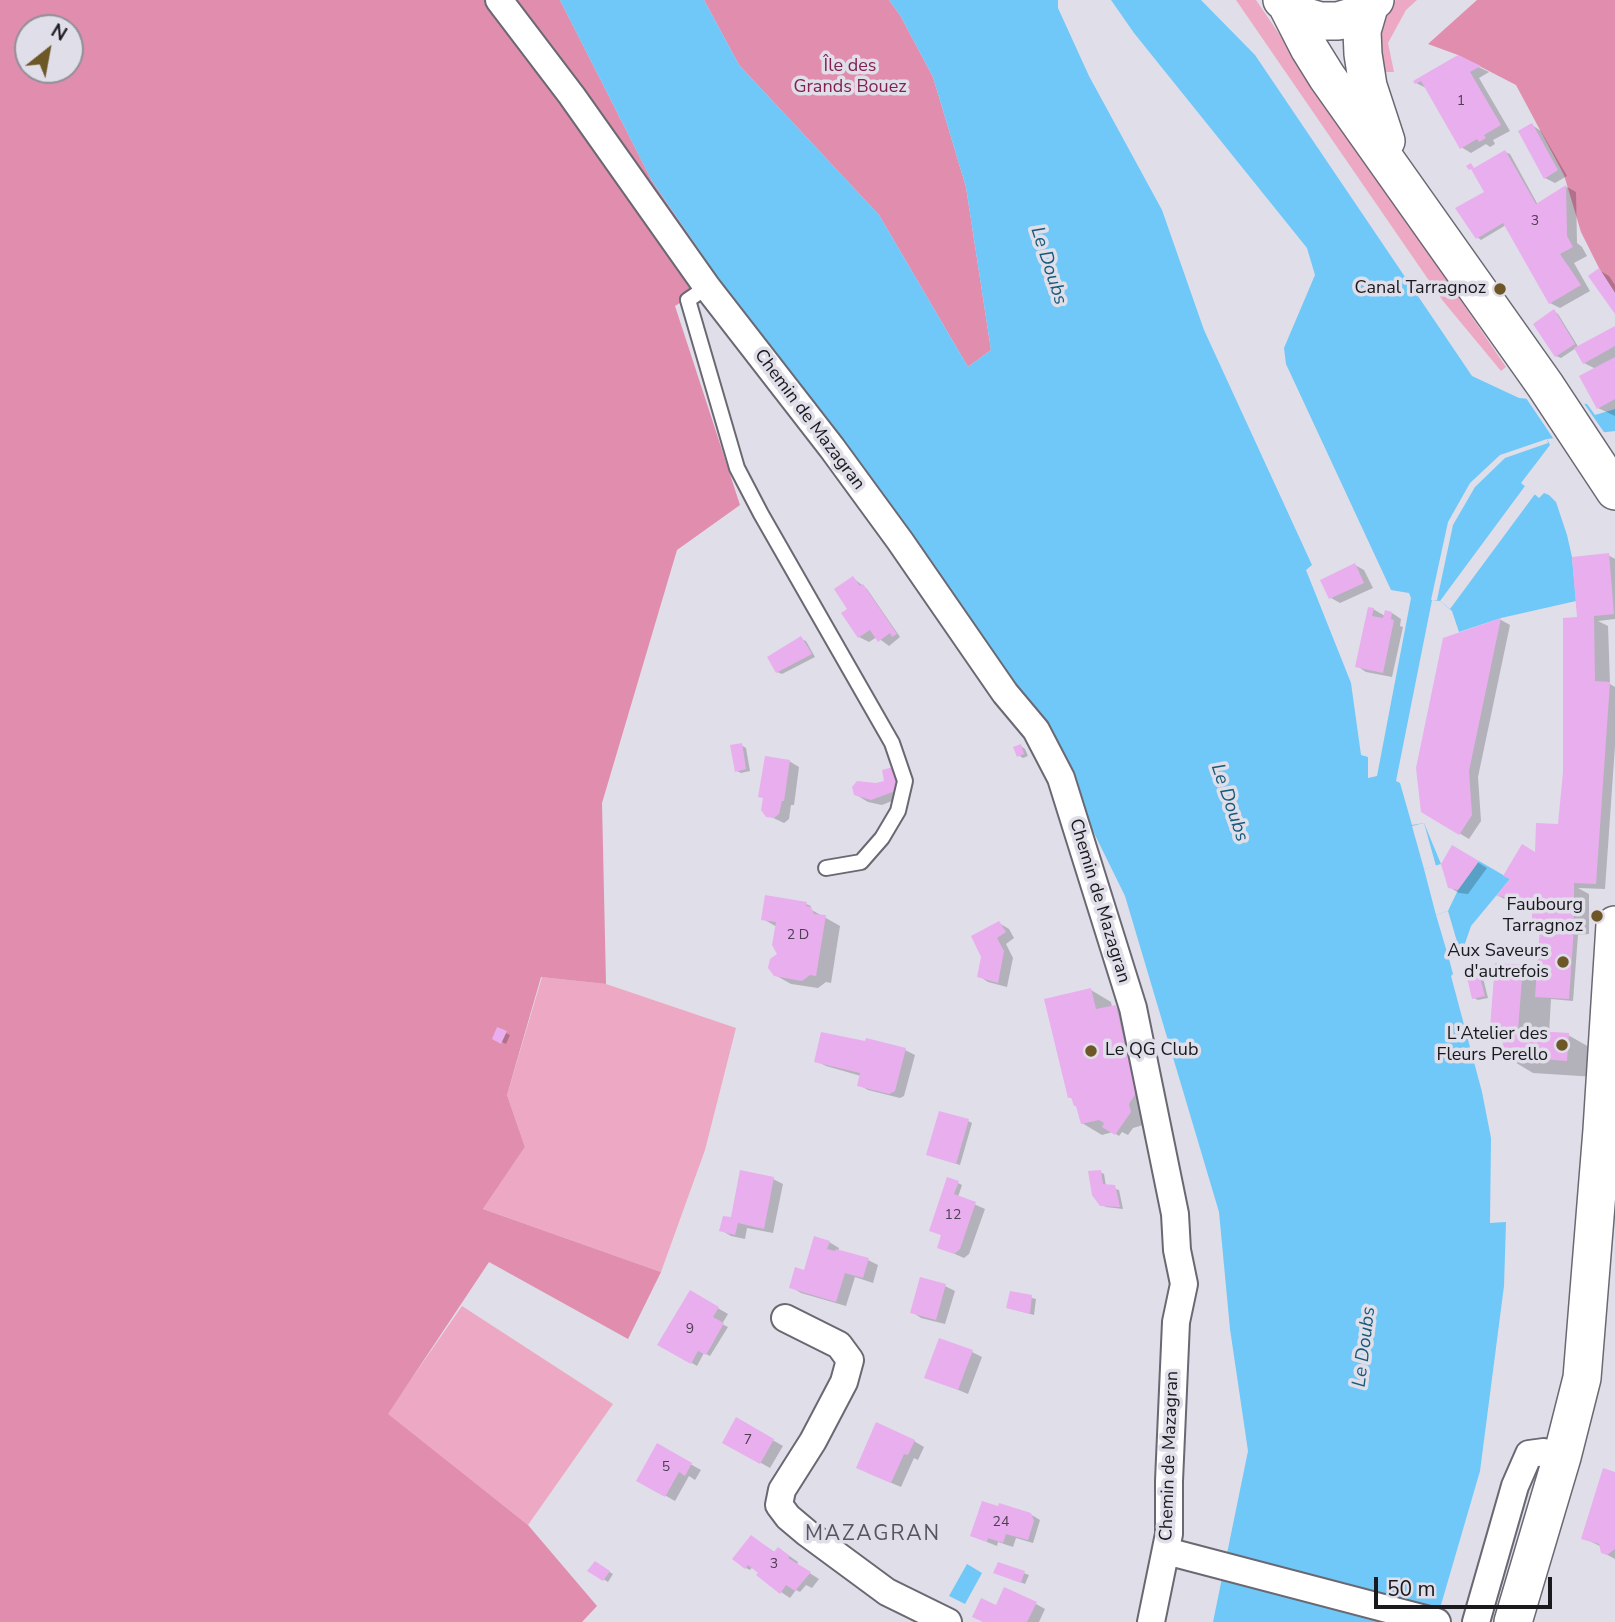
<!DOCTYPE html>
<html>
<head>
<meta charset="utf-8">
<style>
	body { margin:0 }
	#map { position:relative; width:1615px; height:1622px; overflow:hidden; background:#e0dee9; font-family:"Nunito Sans",sans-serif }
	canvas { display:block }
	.north { position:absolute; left:14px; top:14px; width:70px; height:70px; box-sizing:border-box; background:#e0dee9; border:2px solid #918f97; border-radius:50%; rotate:31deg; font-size:19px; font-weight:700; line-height:28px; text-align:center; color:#1a191d }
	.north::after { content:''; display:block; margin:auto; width:24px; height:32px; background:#6d5727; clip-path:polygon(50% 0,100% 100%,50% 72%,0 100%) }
	.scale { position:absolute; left:1374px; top:1577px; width:178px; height:32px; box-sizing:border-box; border:4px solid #1a191d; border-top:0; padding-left:9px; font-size:21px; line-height:24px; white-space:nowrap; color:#1a191d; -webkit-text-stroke:5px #e0dee9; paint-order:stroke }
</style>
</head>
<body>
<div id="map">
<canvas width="1615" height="1622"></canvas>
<div class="north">N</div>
<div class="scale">50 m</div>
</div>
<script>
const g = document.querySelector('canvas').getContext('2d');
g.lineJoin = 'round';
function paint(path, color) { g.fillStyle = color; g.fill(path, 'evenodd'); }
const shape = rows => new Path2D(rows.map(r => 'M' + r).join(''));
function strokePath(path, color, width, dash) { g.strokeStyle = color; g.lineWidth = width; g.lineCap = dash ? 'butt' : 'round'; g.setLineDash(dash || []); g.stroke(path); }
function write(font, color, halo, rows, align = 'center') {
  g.font = font + ' "Nunito Sans",sans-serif'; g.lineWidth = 7; g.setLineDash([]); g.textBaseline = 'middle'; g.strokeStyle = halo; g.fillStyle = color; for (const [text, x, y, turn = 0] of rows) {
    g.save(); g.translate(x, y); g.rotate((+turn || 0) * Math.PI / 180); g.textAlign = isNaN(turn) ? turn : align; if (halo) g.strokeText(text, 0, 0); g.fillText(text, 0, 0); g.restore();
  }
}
paint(shape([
	[1236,0,1256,0,1506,367,1501,371,1443,301],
	[1396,0,1417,0,1406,10,1388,43,1394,72,1385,72,1379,39,1381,22],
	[542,977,606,984,736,1028,705,1150,661,1272,483,1209,525,1147,507,1095],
	[462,1306,613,1404,528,1525,387,1414]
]), '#eda9c3');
paint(shape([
	[0,0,560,0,652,181,719,279,675,306,740,505,677,550,602,803,606,984,541,977,507,1095,525,1147,483,1209,661,1272,628,1339,489,1262,388,1414,528,1525,597,1606,582,1622,0,1622],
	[28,28,70,28,70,70,28,70],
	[704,0,889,0,900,15,933,77,966,187,991,350,968,367,879,215,739,65],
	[1477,0,1615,0,1615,293,1599,268,1581,232,1564,175,1516,85,1458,55,1428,44]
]), '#e08dae');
paint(shape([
	[560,0,704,0,739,65,879,215,968,367,991,350,966,187,933,77,900,15,889,0,1058,0,1058,8,1089,76,1162,210,1204,330,1312,565,1306,570,1351,683,1361,755,1368,757,1368,778,1377,776,1411,598,1409,593,1391,590,1286,364,1284,348,1315,275,1307,248,1134,33,1111,0,1201,0,1255,55,1472,376,1519,398,1587,404,1595,415,1615,409,1615,431,1547,439,1550,445,1521,483,1539,498,1544,493,1549,495,1556,502,1567,535,1572,557,1576,601,1501,618,1459,632,1452,611,1440,601,1432,600,1396,781,1400,783,1412,825,1424,823,1441,864,1424,869,1436,915,1448,911,1458,890,1479,861,1510,879,1471,926,1461,955,1449,959,1453,974,1451,976,1482,1092,1491,1138,1490,1223,1506,1222,1504,1286,1480,1471,1436,1622,1213,1622,1248,1451,1230,1329,1219,1212,1125,896,1067,778,844,447,719,279,652,181],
	[967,1564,982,1573,965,1604,949,1596]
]), '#6fc8f7');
paint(shape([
	[1524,395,1583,402,1606,435,1555,441],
	[1547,439,1548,443,1505,458,1475,487,1453,525,1437,600,1431,600,1448,522,1470,483,1500,455],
	[1525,486,1535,494,1450,609,1440,601],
	[1424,823,1436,866,1424,869,1412,826],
	[1448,911,1461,955,1449,959,1436,915]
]), '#e0dee9');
paint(shape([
	[1458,57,1489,72,1479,78,1510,131,1493,140,1495,144,1490,147,1486,144,1471,153,1461,147,1426,88,1416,83],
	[1532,125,1541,131,1567,176,1555,183,1545,178],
	[1505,152,1510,154,1538,205,1567,187,1576,192,1577,243,1582,247,1587,256,1574,263,1590,291,1560,308,1550,303,1506,225,1481,240,1477,237,1486,192],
	[1599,270,1609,276,1615,285,1615,311],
	[1554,311,1558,314,1579,348,1615,328,1615,416,1598,408,1596,369,1584,363,1576,348,1561,358,1556,356],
	[1608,555,1615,559,1615,619,1598,621,1608,626,1610,684,1615,687,1615,746,1605,889,1578,888,1589,894,1589,934,1578,935,1573,1001,1551,999,1549,1034,1568,1035,1598,1052,1596,1077,1533,1073,1503,1055,1505,1034,1492,1027,1522,967,1538,976,1541,931,1534,927,1534,904,1508,901,1499,896,1559,826,1583,618],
	[1355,565,1364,570,1373,588,1340,603,1331,598],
	[853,578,867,589,900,637,889,646,877,637,869,642,859,637,850,610],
	[1373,609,1385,616,1392,613,1401,619,1400,626,1403,627,1392,677,1366,672,1357,666],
	[1501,620,1510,625,1478,777,1481,821,1469,839,1422,811,1444,639],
	[801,639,806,641,815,657,782,674,777,672],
	[741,745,746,748,750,771,741,773,737,771],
	[1021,746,1025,749,1028,756,1023,758,1018,755],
	[789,761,799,767,794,805,791,805,789,819,784,823,767,815],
	[893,769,903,775,907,795,882,805,868,802,858,796,854,787,886,782],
	[1453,847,1487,868,1468,894,1459,893,1449,887],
	[806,904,811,906,810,909,840,926,831,983,826,982,818,988,791,984,775,975,780,954,777,927,763,919],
	[999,923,1009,929,1014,938,1006,944,1013,958,1007,987,988,982,979,976],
	[1477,967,1481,970,1488,998,1478,1000,1474,998],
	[1091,990,1111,1002,1112,1007,1115,1007,1136,1018,1150,1123,1133,1128,1128,1135,1122,1132,1119,1136,1113,1132,1102,1135,1082,1123,1074,1099,1069,1097],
	[498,1029,510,1035,506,1044,494,1038],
	[905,1050,915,1055,904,1096,900,1098,868,1090,859,1085,861,1076,826,1066,816,1061],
	[968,1121,972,1123,960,1165,933,1156],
	[1100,1172,1104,1174,1106,1186,1119,1190,1123,1209,1106,1207,1102,1205],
	[773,1179,783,1184,773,1233,747,1228,745,1239,731,1236,721,1230],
	[958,1183,962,1185,958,1197,985,1209,969,1254,964,1258,939,1247,943,1236,931,1230],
	[829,1242,839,1248,838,1251,868,1260,878,1265,873,1283,855,1277,846,1306,801,1293,791,1287],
	[945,1286,955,1291,945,1324,921,1318,912,1312],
	[690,1292,728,1314,722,1324,728,1327,710,1356,704,1353,697,1366,660,1344],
	[1011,1293,1036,1299,1034,1315,1008,1308],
	[972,1352,982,1357,968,1394,927,1377],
	[736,1419,783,1446,770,1468,724,1442],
	[914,1441,924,1447,918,1460,914,1458,901,1487,868,1473],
	[658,1446,701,1470,695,1480,689,1476,675,1501,638,1480],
	[1615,1473,1615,1559,1602,1552,1602,1547,1583,1538],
	[1030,1514,1040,1520,1033,1543,1016,1538,1013,1547,998,1542,997,1546,972,1536],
	[752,1537,776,1553,779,1549,788,1555,798,1562,797,1565,819,1579,812,1588,806,1585,800,1592,796,1590,790,1598,781,1592,753,1566,750,1570,746,1568],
	[595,1563,613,1574,608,1582,590,1570],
	[999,1564,1029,1575,1025,1584,999,1574],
	[1036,1604,1045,1609,1039,1622,985,1622,997,1607]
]), '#0003');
paint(shape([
	[1458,55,1481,66,1470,72,1501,125,1484,135,1486,138,1479,142,1477,139,1460,149,1421,81,1415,84,1413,81],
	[1532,123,1558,170,1544,179,1518,131],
	[1505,150,1536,204,1566,185,1567,236,1573,247,1560,254,1581,285,1549,304,1503,223,1476,239,1455,208,1484,192,1471,169,1469,170,1466,166,1471,163,1474,168],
	[1599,268,1615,293,1615,314,1588,276],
	[1554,309,1575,344,1555,357,1533,324],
	[1615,326,1615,346,1583,364,1574,348],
	[1615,357,1615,399,1597,409,1579,376],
	[1609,553,1614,614,1594,616,1595,681,1610,682,1596,884,1574,883,1574,927,1569,999,1535,997,1540,927,1532,928,1532,900,1496,896,1510,879,1503,876,1522,844,1535,852,1536,823,1558,824,1563,772,1563,618,1577,617,1572,557],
	[1355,563,1364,583,1329,599,1320,580],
	[853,576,860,586,863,584,897,634,892,637,890,633,878,642,870,630,858,638,841,613,847,609,834,589],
	[1368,607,1374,608,1372,616,1383,618,1385,610,1392,612,1391,619,1394,620,1383,673,1355,667],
	[1501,618,1469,771,1472,815,1459,835,1421,812,1416,768,1443,638],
	[801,636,812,654,776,673,767,657],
	[742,743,746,769,735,772,730,745],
	[1021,744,1024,754,1017,757,1013,747],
	[765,756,790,760,784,801,782,801,779,814,774,818,766,817,761,810,763,798,758,797],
	[893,767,898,790,871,800,854,795,852,787,857,781,876,783,884,781,882,770],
	[1452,845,1479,861,1458,890,1448,888,1441,864],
	[765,895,807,902,806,906,811,907,814,914,826,915,816,976,810,975,802,981,774,976,768,968,770,959,777,954,772,945,776,922,761,920],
	[999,921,1006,932,997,938,1004,951,998,983,977,977,981,957,971,936],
	[1495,963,1523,965,1518,1030,1569,1033,1567,1061,1502,1056,1504,1028,1490,1028],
	[1477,966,1485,996,1472,999,1465,969],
	[1091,988,1096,1009,1116,1005,1136,1093,1129,1104,1131,1112,1115,1135,1102,1127,1104,1123,1099,1120,1081,1124,1076,1106,1074,1106,1071,1097,1068,1098,1044,999],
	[497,1027,507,1031,501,1044,492,1039],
	[821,1032,865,1041,866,1038,906,1048,895,1091,889,1094,857,1086,860,1073,814,1062],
	[939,1111,969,1119,956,1164,926,1155],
	[740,1170,774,1177,764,1229,738,1223,735,1235,719,1231,723,1216,731,1217],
	[1101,1170,1103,1184,1115,1185,1120,1207,1100,1206,1092,1195,1088,1171],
	[947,1177,959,1181,954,1194,976,1202,960,1249,954,1254,937,1248,941,1235,929,1231],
	[814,1236,830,1241,827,1249,835,1251,836,1249,869,1258,863,1278,845,1273,836,1302,789,1288,795,1267,804,1270],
	[920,1277,946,1284,936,1320,910,1313],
	[690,1290,719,1307,713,1317,724,1323,706,1355,698,1351,691,1364,657,1345],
	[1010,1291,1032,1295,1030,1314,1006,1308],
	[939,1338,973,1350,958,1390,924,1378],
	[736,1417,774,1439,760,1464,722,1443],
	[876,1422,915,1440,908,1455,904,1454,891,1483,856,1468],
	[657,1443,692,1463,685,1476,679,1472,665,1497,636,1481],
	[1603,1468,1615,1472,1615,1549,1607,1555,1601,1553,1599,1544,1581,1539],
	[982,1501,998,1506,999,1503,1031,1513,1034,1521,1028,1540,1006,1534,1003,1543,988,1538,987,1542,970,1536],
	[751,1535,774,1552,778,1547,790,1556,788,1558,811,1572,795,1591,786,1585,780,1594,756,1575,758,1573,748,1565,745,1569,732,1559],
	[595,1561,610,1571,603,1581,587,1571],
	[998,1562,1025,1571,1021,1583,993,1573],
	[1004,1587,1037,1602,1027,1622,983,1622,972,1617,981,1598,996,1605]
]), '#e9aeed');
const lane = shape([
	[707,287,688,300,737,468,761,514,892,743,905,781,898,811,882,838,861,862,826,868]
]);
const street = shape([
	[499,0,572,96,707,287,832,448,900,541,1005,693,1036,730,1061,778,1133,1008,1175,1214,1177,1250,1184,1284,1176,1322,1169,1481,1169,1534,1151,1622],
	[785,1318,839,1345,850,1360,844,1382,813,1441,782,1490,779,1505,788,1517,807,1533,887,1592,948,1622],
	[1166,1551,1437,1622],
	[1476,1622,1515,1486,1529,1454,1544,1452,1562,1457]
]);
const secondary = shape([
	[1282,0,1303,16,1320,21,1338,21,1355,16,1375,0],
	[1288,7,1309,48,1327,77,1545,385,1615,491],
	[1369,7,1362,31,1363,54,1368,86,1386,141],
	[1513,1622,1562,1457,1582,1378,1602,1130,1615,925]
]);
strokePath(lane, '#6a6872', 18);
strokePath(street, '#6a6872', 30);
strokePath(secondary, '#6a6872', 40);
strokePath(lane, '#fff', 14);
strokePath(street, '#fff', 26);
strokePath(secondary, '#fff', 37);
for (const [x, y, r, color] of [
	[1500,289,7,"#6d5727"],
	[1597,916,7,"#6d5727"],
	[1563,962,7,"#6d5727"],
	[1562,1045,7,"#6d5727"],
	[1091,1051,7,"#6d5727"]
]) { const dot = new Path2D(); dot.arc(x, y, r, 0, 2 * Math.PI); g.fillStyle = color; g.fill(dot); strokePath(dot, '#e0dee9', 2.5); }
write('14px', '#4e3e51', null, [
	["1",1461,102],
	["3",1535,222],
	["2 D",798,936],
	["12",953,1216],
	["9",690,1330],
	["7",748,1441],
	["5",666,1468],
	["24",1001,1523],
	["3",774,1565]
]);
write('18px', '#822151', '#e0dee9', [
	["Île des",850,67],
	["Grands Bouez",850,88]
]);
write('18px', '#1a191d', '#e0dee9', [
	["Canal Tarragnoz",1486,289],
	["Faubourg",1583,906],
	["Tarragnoz",1583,927],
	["Aux Saveurs",1549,952],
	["d'autrefois",1549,973],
	["L'Atelier des",1548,1035],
	["Fleurs Perello",1548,1056],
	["Le QG Club",1105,1051,"left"]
], 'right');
write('18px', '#1a191d', '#e0dee9', [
	["Chemin de Mazagran",809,420,53],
	["Chemin de Mazagran",1099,901,73],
	["Chemin de Mazagran",1170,1456,-88]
]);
write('italic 19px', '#165b7a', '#e0dee9', [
	["Le Doubs",1048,266,72],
	["Le Doubs",1229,803,71],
	["Le Doubs",1365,1347,-83]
]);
g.letterSpacing = '2px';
write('21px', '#57555e', '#e0dee9', [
	["MAZAGRAN",873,1535]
]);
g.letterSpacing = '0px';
</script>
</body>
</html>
